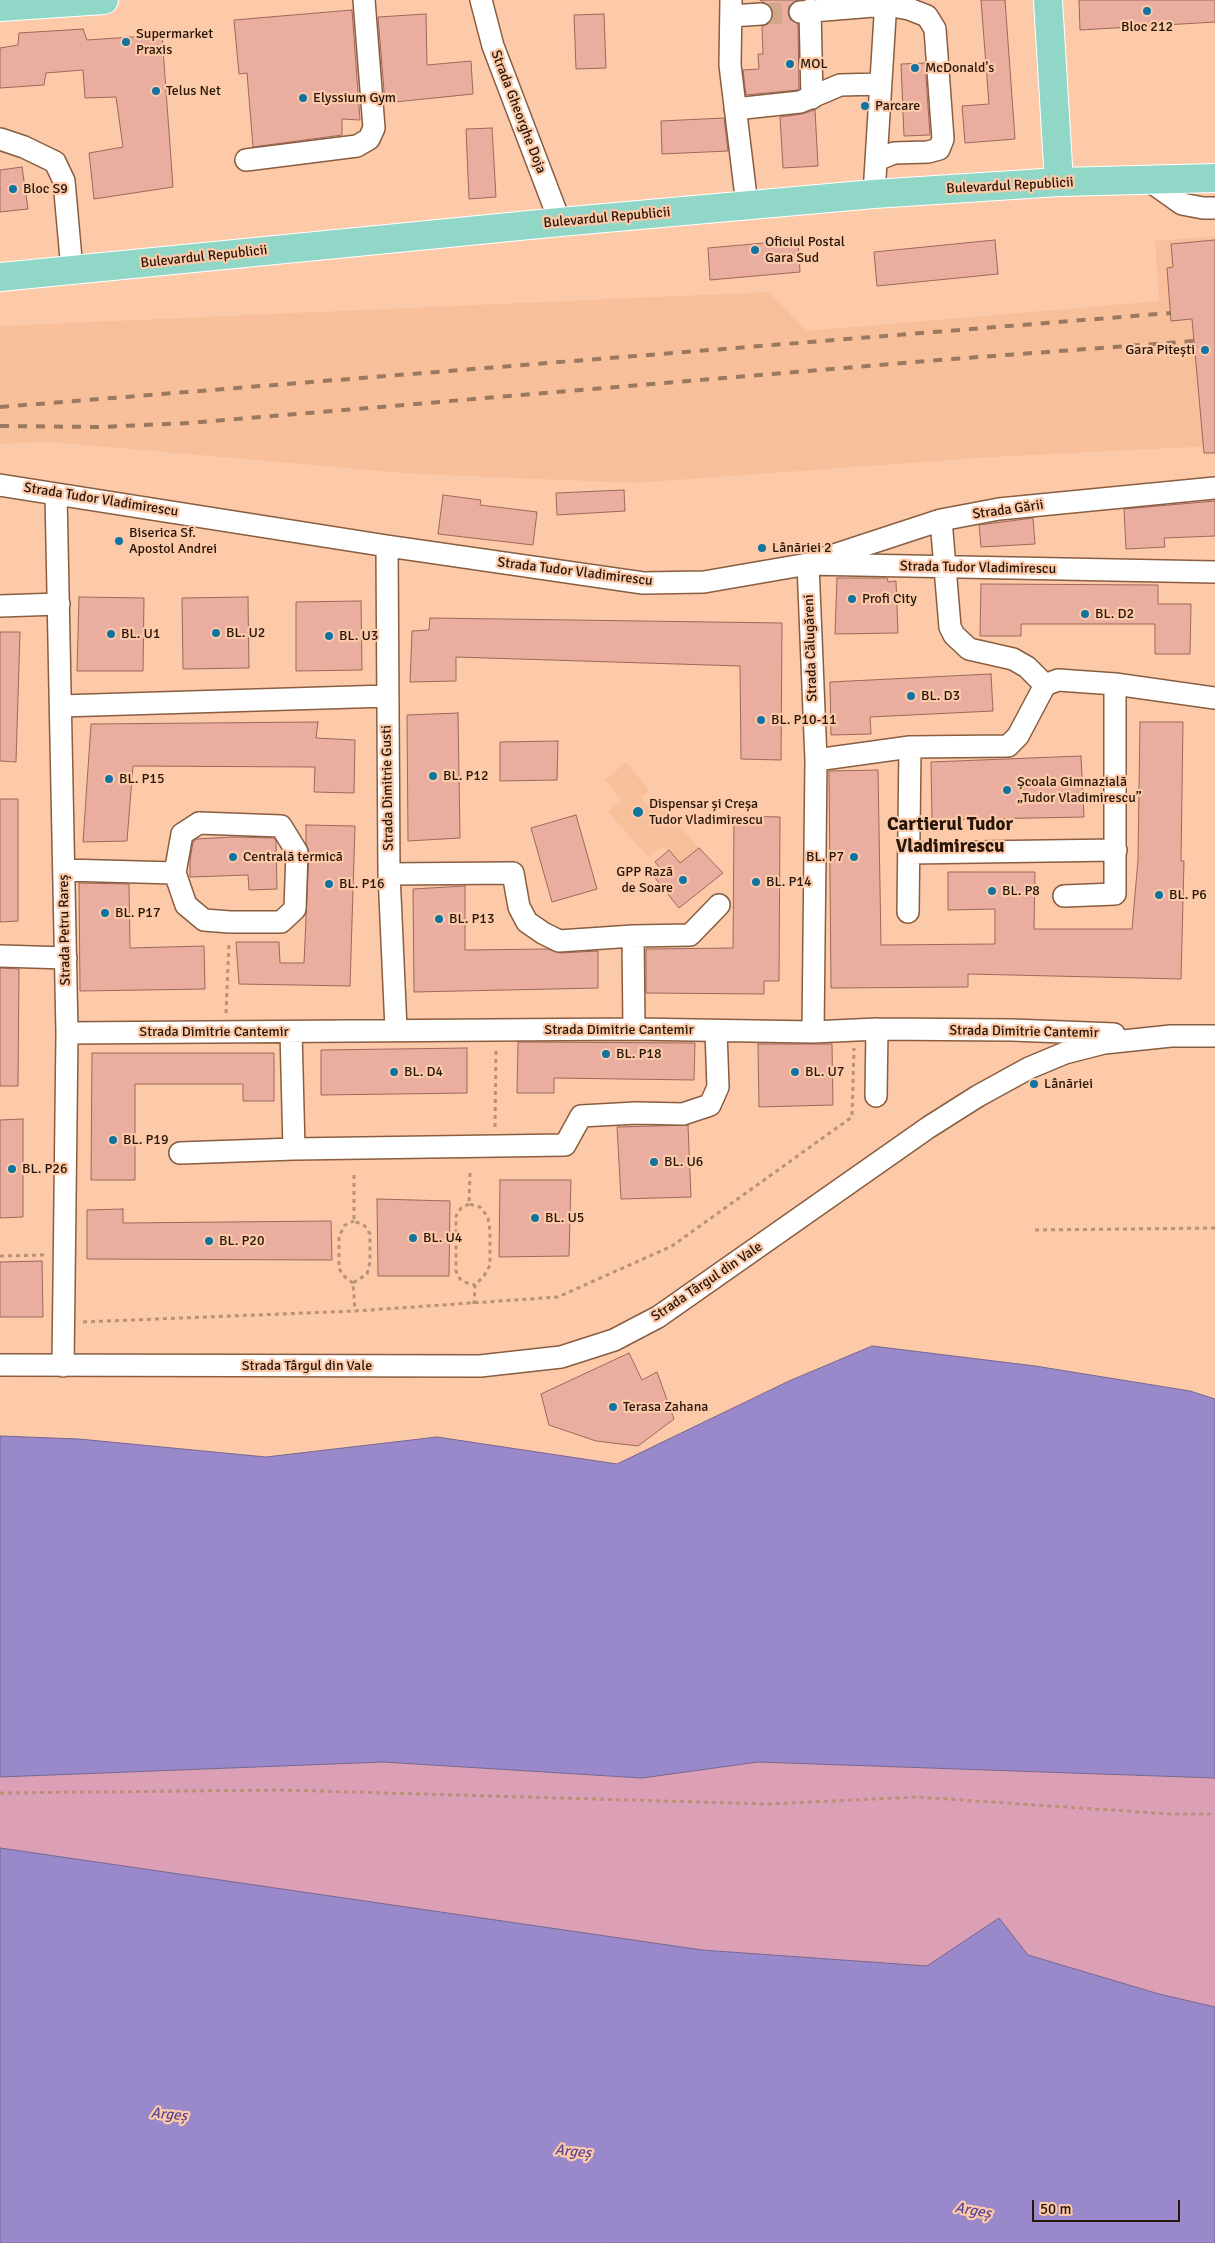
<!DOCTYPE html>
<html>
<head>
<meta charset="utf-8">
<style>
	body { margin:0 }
	#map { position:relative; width:1215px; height:2243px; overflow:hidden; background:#fccaa9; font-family:Signika,sans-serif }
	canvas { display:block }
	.scale { position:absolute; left:1032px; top:2200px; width:148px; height:22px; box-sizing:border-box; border:2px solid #261508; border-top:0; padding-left:6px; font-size:15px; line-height:18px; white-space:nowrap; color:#261508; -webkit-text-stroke:4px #fccaa9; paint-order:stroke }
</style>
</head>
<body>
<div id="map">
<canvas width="1215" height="2243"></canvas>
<div class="scale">50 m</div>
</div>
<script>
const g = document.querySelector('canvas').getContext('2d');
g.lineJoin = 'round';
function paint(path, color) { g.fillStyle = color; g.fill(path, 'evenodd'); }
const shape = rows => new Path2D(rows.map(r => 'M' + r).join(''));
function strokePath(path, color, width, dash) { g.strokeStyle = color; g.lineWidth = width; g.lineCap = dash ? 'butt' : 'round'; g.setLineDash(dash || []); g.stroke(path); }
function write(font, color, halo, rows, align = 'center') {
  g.font = font + ' Signika,sans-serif'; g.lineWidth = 4.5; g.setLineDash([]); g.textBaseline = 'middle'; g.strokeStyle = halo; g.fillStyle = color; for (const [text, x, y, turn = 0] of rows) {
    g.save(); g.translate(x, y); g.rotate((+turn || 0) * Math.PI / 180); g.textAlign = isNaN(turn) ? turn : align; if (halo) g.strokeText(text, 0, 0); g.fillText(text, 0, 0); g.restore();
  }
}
paint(shape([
	[1215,236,1215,446,992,457,636,483,416,474,49,442,0,444,0,326,769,292,806,331,1159,301,1155,241],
	[626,762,649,790,641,797,653,811,661,805,699,848,680,863,664,846,648,857,608,812,621,800,605,780]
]), '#f8c09a');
paint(shape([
	[383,1762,642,1778,758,1762,1215,1778,1215,2007,1159,1994,1028,1955,999,1919,927,1966,702,1950,0,1848,0,1777]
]), '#dba0b5');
const water = shape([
	[872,1346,1035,1366,1190,1391,1215,1399,1215,1778,758,1762,642,1778,383,1762,0,1777,0,1436,79,1439,266,1457,437,1437,617,1464,789,1381,872,1346],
	[0,1848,702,1950,927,1966,999,1918,1028,1955,1159,1994,1215,2007,1215,2243,0,2243,0,1848]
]);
paint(water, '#9989ca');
strokePath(water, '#766690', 1);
const building = shape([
	[760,0,798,0,789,6,788,13,790,19,798,24,799,89,797,90,746,95,743,70,759,69,758,54,763,54,762,26,768,24,773,14,771,7,760,0],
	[981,0,1005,0,1015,139,965,143,962,106,989,104,981,0],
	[1079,0,1215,0,1215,22,1080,30,1079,0],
	[352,10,360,120,342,119,342,135,253,147,247,73,239,74,234,20,352,10],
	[426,14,427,65,471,61,473,94,385,103,378,17,426,14],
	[604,14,606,68,576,69,574,15,604,14],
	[83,29,87,40,162,35,173,187,94,199,89,153,123,147,116,97,85,98,83,70,46,73,44,85,0,88,0,48,18,45,19,33,83,29],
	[925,63,930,135,904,136,901,64,925,63],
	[815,110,818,166,783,168,780,117,802,114,815,110],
	[724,118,728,151,662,154,661,121,724,118],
	[492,128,496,197,469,199,466,129,492,128],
	[22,167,28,209,0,212,0,170,22,167],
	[798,240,800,272,710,280,708,248,798,240],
	[995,240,998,274,877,286,874,252,995,240],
	[1215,240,1215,453,1204,453,1192,319,1171,321,1167,268,1173,267,1171,244,1215,240],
	[624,490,625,511,557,515,556,493,624,490],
	[443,495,481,500,480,505,537,512,533,545,438,534,443,495],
	[1215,501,1215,536,1164,538,1165,547,1126,549,1124,509,1215,501],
	[1033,518,1035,544,981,547,979,525,1033,518],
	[837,578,887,578,888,582,896,581,898,633,835,634,837,578],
	[981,584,1158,585,1158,604,1191,604,1190,654,1155,654,1155,624,1021,624,1021,636,980,636,981,584],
	[79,597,144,598,143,671,77,671,79,597],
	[248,597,249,668,183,669,182,598,248,597],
	[361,601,362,670,296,671,296,602,361,601],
	[430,618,782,623,781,760,741,759,740,666,456,657,456,681,410,682,412,631,429,630,430,618],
	[0,632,20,632,16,762,0,761,0,632],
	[991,674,993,711,870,717,871,734,831,735,830,682,991,674],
	[458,713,460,838,408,841,407,715,458,713],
	[318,722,316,738,355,740,354,793,314,792,315,767,133,766,127,841,83,842,91,724,318,722],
	[1140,722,1183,722,1181,861,1184,861,1181,979,968,974,968,987,831,988,829,771,878,770,881,945,995,944,995,909,948,910,948,872,1035,872,1034,929,1132,929,1138,860,1140,722],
	[558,741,557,780,500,781,500,742,558,741],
	[1081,756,1084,817,932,820,931,762,1081,756],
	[0,799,18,799,18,921,0,922,0,799],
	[576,815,597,889,552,902,531,828,576,815],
	[734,816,780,817,779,981,764,981,764,994,646,993,646,949,733,948,734,816],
	[306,825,355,826,350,986,239,984,236,942,279,942,280,963,304,963,309,852,306,843,306,825],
	[233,837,274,838,276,841,277,889,249,890,248,875,190,877,190,860,193,842,197,839,233,837],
	[699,848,723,873,679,908,652,874,660,868,655,862,669,850,680,863,699,848],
	[79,883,129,884,130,948,204,946,205,989,80,991,79,883],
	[465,886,465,950,548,949,560,953,598,951,598,988,414,992,413,889,465,886],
	[0,968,19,969,18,1086,0,1086,0,968],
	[518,1042,695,1043,694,1080,554,1078,554,1093,517,1093,518,1042],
	[758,1044,832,1044,833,1105,759,1107,758,1044],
	[467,1048,467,1093,321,1095,321,1050,467,1048],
	[92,1053,274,1053,274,1101,243,1101,243,1084,135,1084,135,1180,91,1180,92,1053],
	[23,1119,23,1217,0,1218,0,1120,23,1119],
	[688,1125,691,1197,621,1199,617,1127,688,1125],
	[500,1180,571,1180,569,1256,499,1257,500,1180],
	[377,1199,450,1201,449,1276,378,1276,377,1199],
	[123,1209,123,1223,331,1221,332,1260,87,1259,87,1210,123,1209],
	[42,1261,43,1317,0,1317,0,1262,42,1261],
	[629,1353,642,1380,657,1372,674,1419,638,1446,596,1441,549,1425,541,1394,629,1353]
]);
paint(building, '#e9ae9f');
strokePath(building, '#9d685a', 1);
strokePath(shape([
	[761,14,800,12]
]), '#d1a689', 21, [21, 11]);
const minor = shape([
	[481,0,493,46,560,222],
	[731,0,730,65,747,205],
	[810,10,812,98],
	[800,12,886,5,909,9,927,16,935,29,943,139,939,149,928,152,894,153,877,160],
	[731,16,761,14],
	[735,109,800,102,840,85,880,84],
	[0,139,24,147,55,162,64,181,72,270],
	[246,160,357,146,369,139,374,128,364,0],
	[1148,180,1182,204,1203,208,1215,208],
	[874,194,886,0],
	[0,485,387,546,643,583,704,582,808,564,1215,572],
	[56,494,67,1033,63,1366],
	[941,520,950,627,954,635,969,649,1013,659,1027,667,1045,685],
	[387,546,389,874,396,1029],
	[822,559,941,520,999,509,1215,488],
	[808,564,816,760,813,1032],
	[0,606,59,604],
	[61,706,387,696],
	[816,760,910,747,1008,746,1018,736,1045,685,1058,680,1115,684,1215,698],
	[199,823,281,826,297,852,295,909,281,922,230,922,204,920,186,905,175,873,182,834,199,823],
	[909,853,1116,850],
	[64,870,175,873],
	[389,874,513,873,519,907,527,922,543,933,559,941,633,936],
	[1064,896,1115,894,1115,684],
	[908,912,910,747],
	[0,956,66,958],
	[634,1029,633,936,690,935,719,905],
	[291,1032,294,1149],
	[67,1033,634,1029,813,1032,877,1029,1012,1030,1114,1034],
	[876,1096,877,1029],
	[180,1153,294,1149,565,1145,581,1116,636,1113,683,1114,710,1105,718,1087,716,1031],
	[0,1365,480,1366,561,1357,614,1340,658,1317,929,1127,978,1096,1029,1068,1065,1053,1104,1043,1171,1036,1215,1036]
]);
const major = shape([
	[1048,0,1059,182],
	[0,7,104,0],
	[0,277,560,222,874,194,1059,182,1215,178]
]);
strokePath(minor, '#895d3f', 24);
strokePath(major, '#fff', 30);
strokePath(shape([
	[226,1013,229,942],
	[495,1127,496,1048],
	[470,1173,469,1204,480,1207,488,1217,490,1231,490,1265,484,1276,475,1285,474,1304],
	[354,1175,354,1221,365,1226,370,1234,370,1262,367,1274,353,1283,355,1311],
	[469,1204,461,1208,456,1216,456,1271,460,1279,467,1283,475,1285],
	[1035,1230,1215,1228],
	[0,1256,44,1255],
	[353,1283,345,1277,339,1269,339,1236,345,1225,354,1221],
	[83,1322,355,1311,558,1297,672,1246,852,1117,854,1048],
	[0,1793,283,1790,767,1804,917,1797,1170,1814,1215,1814]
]), '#b89176', 3, [4, 4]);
strokePath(minor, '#fff', 21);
strokePath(major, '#91d7c7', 28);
strokePath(shape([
	[0,407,1171,313],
	[0,426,100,427,189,423,926,361,1194,341]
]), '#9b7860', 4, [9, 9]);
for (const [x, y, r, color] of [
	[1147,11,5,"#1073a0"],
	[126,42,5,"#1073a0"],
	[790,64,5,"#1073a0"],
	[915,68,5,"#1073a0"],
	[156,91,5,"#1073a0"],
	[303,98,5,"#1073a0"],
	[865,106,5,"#1073a0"],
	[13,189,5,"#1073a0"],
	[755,250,5,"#1073a0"],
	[1205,350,5,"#1073a0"],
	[119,541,5,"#1073a0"],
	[762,548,5,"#1073a0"],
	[852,599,5,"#1073a0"],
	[1085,614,5,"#1073a0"],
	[216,633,5,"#1073a0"],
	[111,634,5,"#1073a0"],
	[329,636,5,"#1073a0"],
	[911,696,5,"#1073a0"],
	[761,720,5,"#1073a0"],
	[433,776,5,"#1073a0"],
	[109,779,5,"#1073a0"],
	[1007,790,5,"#1073a0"],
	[638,812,6,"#1073a0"],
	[233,857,5,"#1073a0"],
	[854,857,5,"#1073a0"],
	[683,880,5,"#1073a0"],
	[756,882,5,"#1073a0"],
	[329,884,5,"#1073a0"],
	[992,891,5,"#1073a0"],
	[1159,895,5,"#1073a0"],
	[105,913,5,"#1073a0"],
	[439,919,5,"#1073a0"],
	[606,1054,5,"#1073a0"],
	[394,1072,5,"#1073a0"],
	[795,1072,5,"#1073a0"],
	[1034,1084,5,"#1073a0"],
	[113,1140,5,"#1073a0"],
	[654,1162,5,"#1073a0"],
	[12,1169,5,"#1073a0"],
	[535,1218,5,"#1073a0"],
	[413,1238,5,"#1073a0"],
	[209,1241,5,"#1073a0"],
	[613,1407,5,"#1073a0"]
]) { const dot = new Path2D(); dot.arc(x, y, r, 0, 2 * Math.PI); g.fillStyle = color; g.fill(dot); strokePath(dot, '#fccaa9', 2); }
write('14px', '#261508', '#fccaa9', [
	["Bloc 212",1147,27,"center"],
	["Supermarket",136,34],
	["Praxis",136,50],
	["MOL",800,64],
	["McDonald's",925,68],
	["Telus Net",166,91],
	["Elyssium Gym",313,98],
	["Parcare",875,106],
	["Bloc S9",23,189],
	["Oficiul Postal",765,242],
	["Gara Sud",765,258],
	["Gara Pitești",1195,350,"right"],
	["Biserica Sf.",129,533],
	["Apostol Andrei",129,549],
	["Lânăriei 2",772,548],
	["Profi City",862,599],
	["BL. D2",1095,614],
	["BL. U2",226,633],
	["BL. U1",121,634],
	["BL. U3",339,636],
	["BL. D3",921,696],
	["BL. P10-11",771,720],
	["BL. P12",443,776],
	["BL. P15",119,779],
	["Școala Gimnazială",1017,782],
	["„Tudor Vladimirescu”",1017,798],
	["Dispensar și Creșa",649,804],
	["Tudor Vladimirescu",649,820],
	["Centrală termică",243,857],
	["BL. P7",844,857,"right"],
	["GPP Rază",673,872,"right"],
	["de Soare",673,888,"right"],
	["BL. P14",766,882],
	["BL. P16",339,884],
	["BL. P8",1002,891],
	["BL. P6",1169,895],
	["BL. P17",115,913],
	["BL. P13",449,919],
	["BL. P18",616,1054],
	["BL. D4",404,1072],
	["BL. U7",805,1072],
	["Lânăriei",1044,1084],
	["BL. P19",123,1140],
	["BL. U6",664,1162],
	["BL. P26",22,1169],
	["BL. U5",545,1218],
	["BL. U4",423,1238],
	["BL. P20",219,1241],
	["Terasa Zahana",623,1407]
], 'left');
write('14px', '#261508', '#fccaa9', [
	["Strada Gheorghe Doja",518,112,69],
	["Bulevardul Republicii",1010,186,-3],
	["Bulevardul Republicii",607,218,-5],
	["Bulevardul Republicii",204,257,-6],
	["Strada Tudor Vladimirescu",101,500,9],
	["Strada Gării",1008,510,-8],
	["Strada Tudor Vladimirescu",978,568,1],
	["Strada Tudor Vladimirescu",575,572,7],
	["Strada Călugăreni",811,648,-92],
	["Strada Dimitrie Gusti",388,788,-91],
	["Strada Petru Rareș",65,930,-91],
	["Strada Dimitrie Cantemir",619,1030],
	["Strada Dimitrie Cantemir",214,1032],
	["Strada Dimitrie Cantemir",1024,1032,1],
	["Strada Târgul din Vale",707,1282,-34],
	["Strada Târgul din Vale",307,1366]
]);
write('italic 15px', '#5e4594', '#fccaa9', [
	["Argeș",169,2115,5],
	["Argeș",573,2152,5],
	["Argeș",973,2211,10]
]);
write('bold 19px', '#261508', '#fccaa9', [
	["Cartierul Tudor",950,825],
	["Vladimirescu",950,847]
]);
</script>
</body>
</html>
